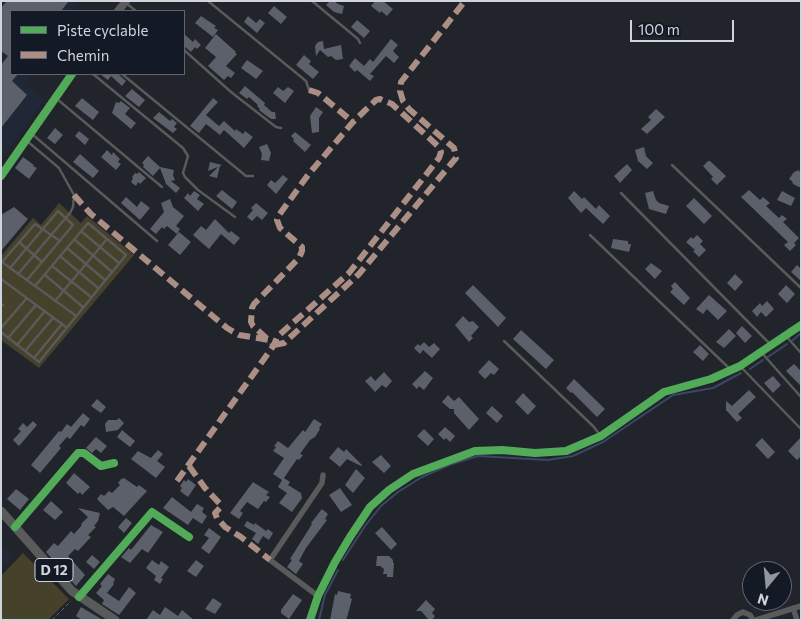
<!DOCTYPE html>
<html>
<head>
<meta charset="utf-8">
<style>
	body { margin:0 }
	#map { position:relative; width:802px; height:621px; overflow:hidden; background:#21242b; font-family:Commissioner,sans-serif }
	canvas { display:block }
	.frame { position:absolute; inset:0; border:2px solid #d0d4dc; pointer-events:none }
	.legend { position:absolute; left:10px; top:10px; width:175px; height:65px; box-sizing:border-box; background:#141a25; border:1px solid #5f646e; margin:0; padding:6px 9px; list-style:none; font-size:15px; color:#d0d4dc }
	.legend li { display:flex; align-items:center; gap:10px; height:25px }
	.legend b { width:25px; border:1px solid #5f646e }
	.north { position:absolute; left:742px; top:561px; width:50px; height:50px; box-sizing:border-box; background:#141a25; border:1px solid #5f646e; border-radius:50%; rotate:197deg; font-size:14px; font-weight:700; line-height:20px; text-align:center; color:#d0d4dc }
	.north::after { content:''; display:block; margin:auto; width:18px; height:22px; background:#93969e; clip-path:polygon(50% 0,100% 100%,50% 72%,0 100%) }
	.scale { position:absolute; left:630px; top:20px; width:104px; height:22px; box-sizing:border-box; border:2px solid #d0d4dc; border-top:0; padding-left:6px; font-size:15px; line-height:18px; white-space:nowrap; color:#d0d4dc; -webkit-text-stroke:4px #141a25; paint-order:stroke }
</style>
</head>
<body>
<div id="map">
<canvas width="802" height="621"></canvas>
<div class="frame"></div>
<ul class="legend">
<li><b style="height:6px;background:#51ab58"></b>Piste cyclable</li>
<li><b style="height:6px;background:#ac8f84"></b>Chemin</li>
</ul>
<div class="north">N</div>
<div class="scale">100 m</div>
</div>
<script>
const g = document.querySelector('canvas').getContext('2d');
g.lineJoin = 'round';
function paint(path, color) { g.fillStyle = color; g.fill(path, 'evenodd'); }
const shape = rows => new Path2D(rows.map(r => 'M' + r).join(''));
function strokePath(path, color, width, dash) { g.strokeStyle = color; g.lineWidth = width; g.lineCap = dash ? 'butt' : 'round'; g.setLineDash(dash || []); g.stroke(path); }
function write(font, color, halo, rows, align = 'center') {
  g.font = font + ' Commissioner,sans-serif'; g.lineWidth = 5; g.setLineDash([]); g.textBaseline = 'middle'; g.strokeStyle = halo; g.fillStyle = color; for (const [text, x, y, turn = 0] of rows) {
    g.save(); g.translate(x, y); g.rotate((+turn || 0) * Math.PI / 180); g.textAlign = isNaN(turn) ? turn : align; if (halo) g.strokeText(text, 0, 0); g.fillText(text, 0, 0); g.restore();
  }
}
paint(shape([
	[1,1,82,1,75,11,11,11,11,74,31,74,24,84,45,99,1,160],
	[1,544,14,556,1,570]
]), '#202737');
paint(shape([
	[59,203,81,223,87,216,134,255,39,368,1,340,1,256,33,218,41,225],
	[23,553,69,599,48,620,1,620,1,576]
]), '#45412a');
strokePath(shape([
	[793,340,801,333],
	[768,357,787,344],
	[750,369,763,360],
	[343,560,365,526,381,506,398,492,422,477,449,465,478,456,548,460,573,456,603,442,673,395,713,388,741,373],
	[319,620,325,595,338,570]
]), '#3a4765', 2);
paint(shape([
	[7,1,69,1,61,11,11,11,11,74,18,74,12,81,27,95,1,128,1,65,8,56,1,51,1,8],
	[330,1,334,1,338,4,344,6,342,14,334,12,326,5],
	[375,1,383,1,393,9,387,16,381,11,380,13,371,6],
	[274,6,287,17,281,24,268,13],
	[201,16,216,26,214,28,218,30,213,37,195,23],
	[248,16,256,23,260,19,265,23,257,33,244,22],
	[357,20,370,31,364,38,351,27],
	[184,34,193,42,195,39,201,45,197,49,195,47,191,52,184,46],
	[216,34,236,52,235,53,237,54,226,66,235,73,231,78,228,76,224,80,208,66,216,57,205,48],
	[391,39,398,45,393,51,399,57,394,63,386,56,370,74,374,76,370,81,357,70,355,72,349,66,355,58,364,66,370,59,373,62],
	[323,41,324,49,341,45,343,59,336,60,331,56,328,57,320,50,316,56,315,46,318,42],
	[304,55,311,61,309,64,319,72,313,79,296,65],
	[247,60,263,71,256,79,241,68],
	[100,74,118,74,126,81,122,86,111,76,108,80],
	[245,86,265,103,264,105,272,112,275,112,276,119,271,119,259,110,260,109,257,106,258,105,249,97,247,99,239,93],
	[278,87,283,91,288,87,294,91,285,103,273,93],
	[132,89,145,100,139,107,125,96],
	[82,98,99,112,93,120,75,106],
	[213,98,218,102,206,115,219,126,224,121,235,131,236,129,243,134,245,131,253,137,244,148,224,130,220,135,206,124,199,133,190,126],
	[121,101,130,108,125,114,136,123,131,129,112,113,116,102,119,103],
	[316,107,323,112,319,118,319,132,312,133,310,116],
	[656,109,665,117,647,134,641,129,651,120,648,117],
	[159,112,170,121,172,119,177,123,174,127,177,129,173,133,153,118],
	[55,128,63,135,55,144,47,138],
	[79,131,89,139,85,145,75,136],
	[295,132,311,145,305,152,293,141,294,139,291,136],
	[267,144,271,153,269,161,261,160,262,154,259,147],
	[644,147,646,156,653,163,647,169,638,161,635,150],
	[107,150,112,155,113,152,120,159,118,162,121,164,116,170,101,157],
	[80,154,99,171,93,178,73,162],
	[148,156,160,167,174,170,173,175,175,180,171,181,180,188,176,193,166,184,160,168,153,176,143,167,144,165,142,163],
	[23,157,34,165,33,166,37,168,29,179,15,168],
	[708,161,710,161,726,176,717,185,711,179,713,177,703,166],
	[210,162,222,165,220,166,217,178,209,176,218,167,208,171],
	[627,164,632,170,620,183,614,176],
	[799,170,801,175,801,188,793,184,792,181,789,179,794,172],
	[139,172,146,178,140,184,138,182,136,186,131,182,133,178,132,177,135,173,137,174],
	[283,175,288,179,276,194,267,185,271,180,275,183],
	[222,190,237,202,232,209,216,196],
	[749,190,760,200,763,197,770,203,766,206,779,218,782,215,787,219,783,222,799,238,794,243,796,245,790,251,784,245,788,242,741,197],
	[194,191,200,195,197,199,204,204,198,211,184,198,188,193,190,196],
	[574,191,582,199,584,197,596,209,599,205,610,216,603,224,586,208,581,213,568,198],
	[653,191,656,200,659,203,669,206,666,214,649,209,645,193],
	[782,191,795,198,791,206,777,200],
	[126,197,137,207,141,201,150,208,140,220,121,203],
	[694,198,712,216,704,224,686,206],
	[170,199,173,207,184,216,176,226,180,229,177,234,167,226,164,229,162,227,156,234,150,229,164,212,161,203],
	[256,203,268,213,262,220,257,216,252,221,247,217,253,210,251,208],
	[14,207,28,219,1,251,1,215],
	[215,219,229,233,231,231,240,238,234,245,221,234,209,249,193,235,201,226,206,230],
	[179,232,191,242,180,255,168,245],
	[697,235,703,241,700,244,706,250,699,257,693,251,695,250,686,242,691,237,693,239],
	[613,239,628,241,628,244,631,244,629,252,611,248],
	[651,263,662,271,655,279,645,269],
	[797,265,801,269,801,281,791,272],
	[735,274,743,282,735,291,727,283],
	[675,282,690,298,684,305,670,292,673,289,671,286],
	[473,285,506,318,498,327,465,293],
	[786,285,795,294,787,303,778,294],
	[709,295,727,311,718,320,707,309,703,314,696,309],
	[767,301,774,309,766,317,761,312,757,317,752,311,760,303,762,306],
	[463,316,469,322,473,321,479,327,471,336,473,338,469,342,455,325],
	[742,326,752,336,745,343,736,333],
	[729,329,736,336,724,348,716,342],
	[521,330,554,360,546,369,513,339],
	[424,342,429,347,434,343,440,349,432,358,423,350,420,354,414,348,418,344,420,346],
	[700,345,709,354,703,361,693,352],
	[489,360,499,369,494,375,491,373,485,379,478,372],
	[794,364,801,371,801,386,786,371],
	[425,371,433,378,424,390,419,386,417,389,412,384],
	[384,372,392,381,386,388,382,385,375,392,365,381,371,376,375,381],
	[773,376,781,385,773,393,764,383],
	[574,379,605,409,597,417,572,392,571,393,566,388],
	[749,390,756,397,738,414,742,418,737,422,726,410,726,401,732,406],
	[523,393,536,406,528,415,515,402],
	[448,395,454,401,459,397,479,419,469,430,454,413,454,409,450,409,442,402],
	[97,399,106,407,101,413,91,406],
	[492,406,503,416,497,423,486,413],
	[83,413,90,419,84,427,81,425,70,439,67,437,59,446,61,448,40,473,31,465,59,431,61,432,67,424,71,427],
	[119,418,124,423,118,430,106,432,105,424,108,420,117,420],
	[314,419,322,424,319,428,320,429,315,437,310,440,300,454,303,455,299,460,297,459,284,478,290,482,288,485,301,493,302,498,292,512,279,503,287,493,278,487,282,480,273,474,284,458,273,451,276,447,274,446,278,441,288,448,303,430,305,432],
	[33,421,37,425,19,446,13,440,21,431,18,429,23,423,27,427],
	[445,427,455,436,450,442,446,438,444,440,438,434],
	[424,429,434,439,428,446,417,436],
	[122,430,135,441,130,447,117,437],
	[96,437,107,446,101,453,96,449,92,453,86,448],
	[801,437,801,456,797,460,788,451],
	[762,438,775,452,768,459,755,445],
	[338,447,344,452,346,449,362,465,361,466,347,459,340,467,329,458],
	[158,450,163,454,157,461,165,467,156,478,131,459,138,451,151,458],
	[381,455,391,466,384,473,372,462],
	[356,469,365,478,353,493,345,485],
	[74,473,90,487,82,495,80,492,78,494,66,483],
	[122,478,123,479,124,478,137,487,139,485,147,491,124,516,113,507,108,510,97,499,101,494,104,496,109,491,112,493,120,485,118,483],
	[188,479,196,485,188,497,180,491,182,488,180,486,184,480,186,482],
	[253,482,269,492,266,495,270,497,266,502,264,501,258,509,247,502,240,511,243,513,239,519,230,513],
	[340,488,352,505,341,512,329,495],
	[16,489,29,499,20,510,7,499],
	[172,497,191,512,197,504,204,508,202,512,207,516,202,524,193,518,188,525,163,508],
	[51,501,63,512,55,520,43,510],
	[78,508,100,513,98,521,94,526,96,527,88,535,91,537,78,551,75,549,68,556,85,575,76,586,46,552,54,543,58,546,71,531,74,534,82,525,81,524,88,517],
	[322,509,328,514,325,519,327,520,306,548,299,561,303,564,296,574,287,567,292,560,290,559,312,524,311,523],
	[126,518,132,523,124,533,118,527],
	[247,521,254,525,255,523,266,531,268,529,273,533,269,540,263,536,258,544,252,539,256,533,244,526],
	[151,525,163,532,148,553,142,549,130,563,121,557,129,548,131,550],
	[382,527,397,544,391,550,375,533],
	[209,528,221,537,209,554,201,548,209,538,204,535],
	[92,555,100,562,94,569,86,562],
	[377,556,389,556,393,560,393,563,394,563,393,577,387,577,387,574,383,574,384,569,380,566,376,566],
	[152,560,159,565,161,561,169,567,161,578,163,579,160,584,154,580,156,576,146,568],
	[196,560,204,566,196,577,187,571],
	[108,574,115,579,113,583,114,584,107,593,119,601,129,587,136,593,119,615,102,604,104,600,96,593,102,586,100,584],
	[338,591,351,594,350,598,352,599,348,614,346,620,330,620,335,594,337,595],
	[293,594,302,600,289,619,281,613,281,610],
	[213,598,222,604,215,614,205,609],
	[426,600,435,609,432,613,435,616,432,620,429,620,421,611,416,611],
	[81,607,86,610,103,620,82,620,76,616],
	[165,607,178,616,182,610,194,620,146,620,153,610,160,615]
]), '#5b606a');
strokePath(shape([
	[52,620,71,601]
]), '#626364', 1, [4, 2.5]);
strokePath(shape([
	[208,1,306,81,309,90],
	[312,1,358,39,360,43],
	[126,3,136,11],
	[184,50,231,92,276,127,281,128],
	[93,74,183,148,188,156,183,173,185,177,198,190,235,217],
	[122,74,246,176,253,176],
	[57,99,162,187],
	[32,134,157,241],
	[672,165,801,288],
	[621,193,771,345],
	[81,231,119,263],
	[590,235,730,369],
	[74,239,112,272],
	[60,241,35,224,2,262,75,315],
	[19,242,42,262],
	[67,248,105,280],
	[60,256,98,288],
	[52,266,91,297],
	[10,268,58,211,73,225,27,280],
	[18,274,70,213,73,207,74,195,59,168,27,141],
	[45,275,83,307],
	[1,279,66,327],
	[55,301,107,239],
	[1,304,3,305],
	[1,328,27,298],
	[1,332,39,362,126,255,88,223,35,286],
	[786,336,801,353],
	[8,338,36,305],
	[504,341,593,426,601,436],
	[17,345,45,311],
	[25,351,53,318],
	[761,352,801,397],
	[34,358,62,324],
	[741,367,801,429]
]), '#595a59', 2.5);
strokePath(shape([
	[15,527,78,453,84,453,101,466,114,463],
	[318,596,270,560,322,483,323,475],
	[79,597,152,512,189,537],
	[793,608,797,620],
	[310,620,318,596,335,562,350,537,370,507,389,490,413,474,475,451,502,450,535,453,566,451,601,436,664,392,711,379,740,366,801,325],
	[733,620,737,615,743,612,750,615,753,620],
	[756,620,801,606]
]), '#595a59', 5.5);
strokePath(shape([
	[118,11,126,1],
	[1,176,72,74]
]), '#5c5b5b', 8);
strokePath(shape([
	[1,511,72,591,115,620]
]), '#595b5b', 9);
strokePath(shape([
	[309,90,318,93,353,122],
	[74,195,91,214,227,328,239,335,269,340],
	[274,345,284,343,359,274,456,158,454,148,409,109,403,101,400,91,401,82,465,1],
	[189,466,205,488,220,504,221,507,215,513,217,518,225,527,241,537,270,560],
	[177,481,274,345,277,337,349,273,439,158,441,152,439,147,392,104,380,99,376,100,353,122,308,175,279,215,277,220,280,228,302,247,302,251,299,258,254,304,252,308,251,322,253,326,274,345]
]), '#ac8f84', 6, [12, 6]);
strokePath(shape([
	[1,176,72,74],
	[15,527,78,453,84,453,101,466,114,463],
	[79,597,152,512,189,537],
	[310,620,318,596,335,562,350,537,370,507,389,490,413,474,475,451,502,450,535,453,566,451,601,436,664,392,711,379,740,366,801,325]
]), '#51ab58', 8);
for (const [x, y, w] of [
	[54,570,38]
]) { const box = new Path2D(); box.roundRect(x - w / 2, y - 11.5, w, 23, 4); g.fillStyle = '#141a25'; g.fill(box); strokePath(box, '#d0d4dc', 1); }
write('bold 14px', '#d0d4dc', null, [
	["D 12",54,570]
]);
</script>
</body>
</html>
